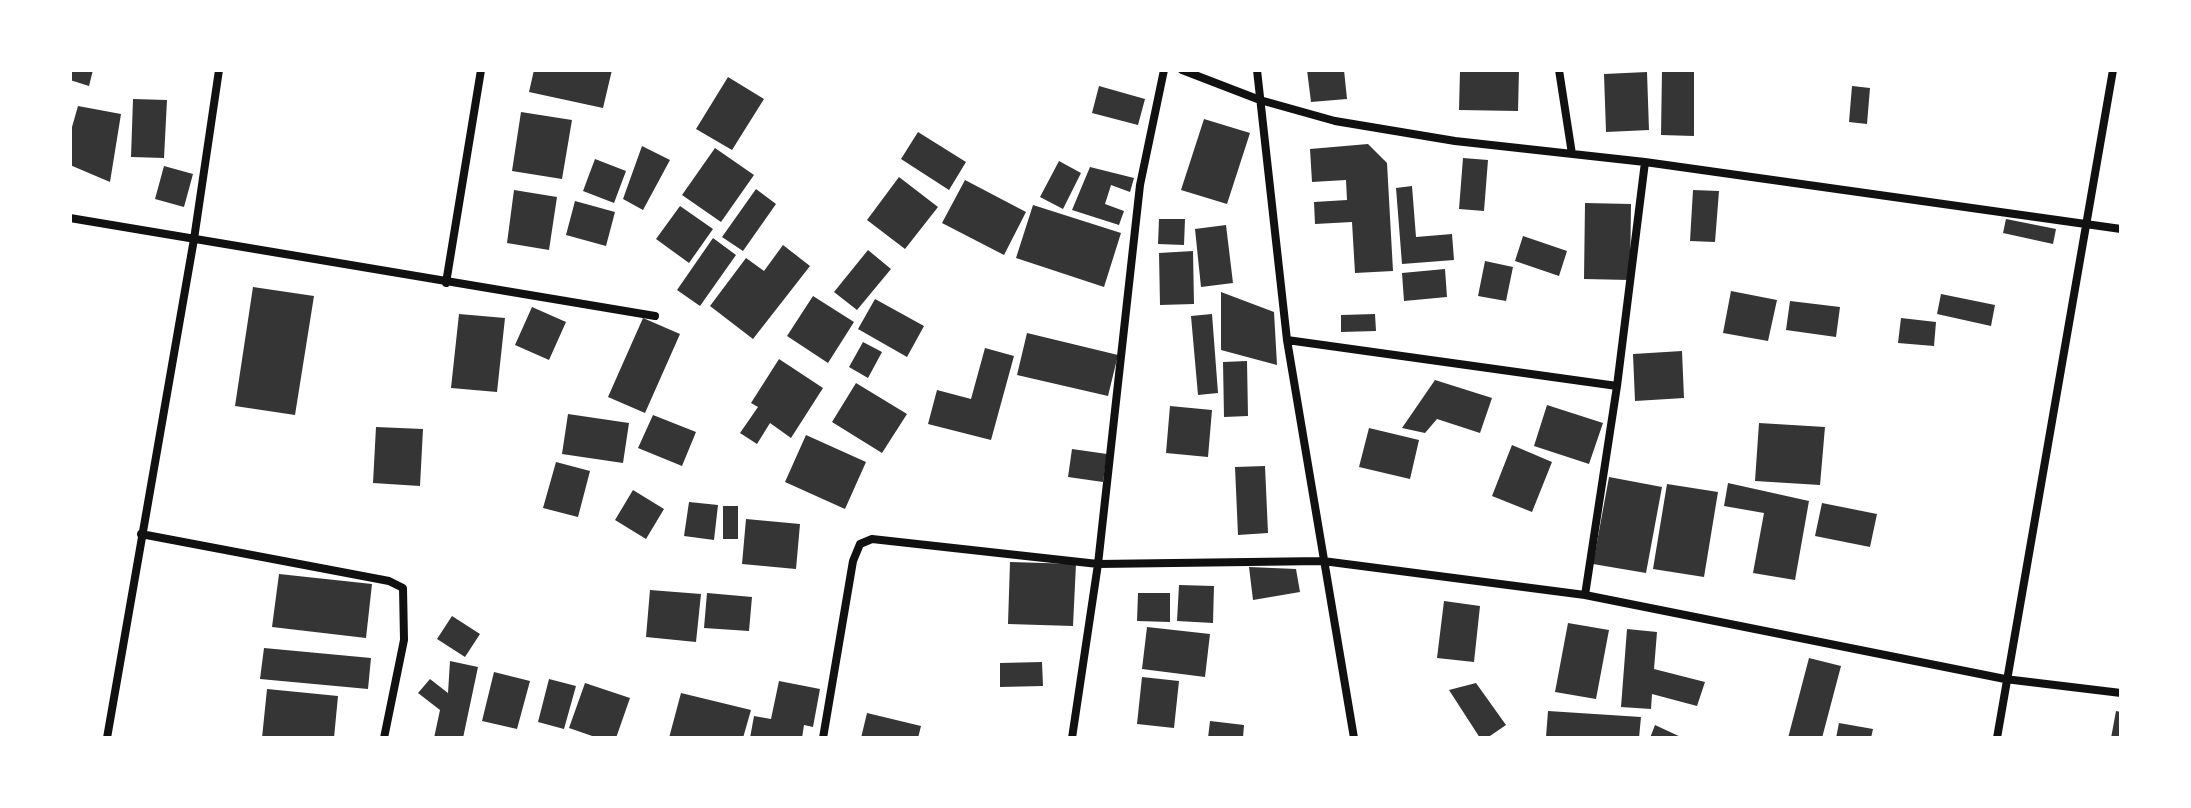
<!DOCTYPE html>
<html>
<head>
<meta charset="utf-8">
<style>
	body { margin:0 }
	#map { position:relative; width:2191px; height:808px; overflow:hidden; background:#fff; font-family:Jost,sans-serif }
	canvas { display:block }
	.frame { position:absolute; inset:0; border:72px solid #fff; pointer-events:none }
</style>
</head>
<body>
<div id="map">
<canvas width="2191" height="808"></canvas>
<div class="frame"></div>
</div>
<script>
const g = document.querySelector('canvas').getContext('2d');
g.lineJoin = 'round';
function paint(path, color) { g.fillStyle = color; g.fill(path, 'evenodd'); }
const shape = rows => new Path2D(rows.map(r => 'M' + r).join(''));
function strokePath(path, color, width, dash) { g.strokeStyle = color; g.lineWidth = width; g.lineCap = dash ? 'butt' : 'round'; g.setLineDash(dash || []); g.stroke(path); }
paint(shape([
	[70,70,93,70,89,86,70,80],
	[534,70,612,70,603,108,529,92],
	[1307,70,1344,70,1347,99,1311,102],
	[1460,70,1519,70,1518,111,1459,110],
	[1662,70,1694,70,1694,136,1661,135],
	[1647,72,1649,130,1606,132,1604,74],
	[728,77,764,99,732,150,696,129],
	[1099,86,1145,99,1138,125,1092,113],
	[1852,86,1870,88,1867,124,1849,122],
	[133,99,167,100,164,158,131,157],
	[78,106,121,114,110,182,70,165,70,134],
	[521,112,572,120,562,179,512,171],
	[1204,119,1250,133,1227,204,1181,190],
	[918,132,966,162,949,190,901,159],
	[1368,144,1387,163,1393,271,1355,273,1352,222,1315,224,1314,202,1347,200,1346,180,1312,182,1310,149],
	[642,146,670,160,643,210,623,199],
	[715,148,754,175,721,222,682,195],
	[1463,158,1488,160,1484,211,1459,209],
	[595,159,626,171,614,203,583,191],
	[1059,161,1081,173,1063,209,1040,197],
	[164,166,193,174,184,207,155,199],
	[1090,167,1134,178,1130,192,1111,185,1105,204,1124,211,1119,225,1072,210],
	[899,177,938,207,905,249,867,220],
	[965,180,1026,212,1004,255,942,223],
	[1412,186,1416,237,1452,234,1454,260,1402,264,1396,188],
	[756,189,776,204,743,251,722,237],
	[514,190,557,197,549,250,507,243],
	[1693,190,1719,191,1715,242,1690,241],
	[575,201,615,212,606,246,566,235],
	[1585,203,1631,204,1630,280,1584,279],
	[1033,205,1121,233,1104,287,1016,258],
	[680,206,713,229,689,263,656,239],
	[1159,219,1185,219,1184,245,1158,244],
	[2006,219,2056,229,2053,244,2003,233],
	[1226,225,1233,283,1201,287,1195,229],
	[1523,236,1567,251,1559,276,1515,261],
	[713,238,736,255,700,306,677,290],
	[783,245,810,266,753,339,710,306,746,258,764,271],
	[868,250,891,269,857,310,834,292],
	[1193,251,1194,304,1160,305,1159,253],
	[1485,261,1513,267,1506,301,1478,296],
	[1445,269,1447,297,1404,301,1402,273],
	[253,287,314,296,295,415,235,406],
	[1731,291,1777,300,1768,341,1723,333],
	[1221,292,1274,312,1277,365,1221,350],
	[1941,294,1995,305,1991,326,1937,314],
	[813,296,854,322,828,363,787,336],
	[875,299,924,326,907,357,858,329],
	[1790,301,1840,307,1836,337,1786,330],
	[532,307,566,322,549,360,515,345],
	[459,314,505,318,497,392,451,388],
	[1212,314,1218,393,1198,395,1191,316],
	[1375,314,1376,331,1341,332,1341,315],
	[643,318,680,334,645,413,608,397],
	[1901,318,1936,322,1934,346,1898,343],
	[1027,333,1118,355,1108,396,1017,375],
	[863,342,882,352,868,378,849,367],
	[985,348,1014,356,991,440,928,424,937,390,971,399],
	[1682,351,1684,398,1635,401,1633,354],
	[779,359,823,388,791,438,770,423,757,444,740,433,758,407,751,403],
	[1247,361,1248,416,1224,417,1223,362],
	[1435,380,1492,398,1480,433,1437,419,1425,433,1402,428],
	[856,383,907,414,882,453,832,422],
	[1547,405,1603,423,1589,464,1534,446],
	[1170,406,1212,410,1208,457,1166,453],
	[568,414,629,423,623,463,562,454],
	[653,415,696,432,682,466,638,448],
	[1759,423,1825,427,1820,485,1755,481],
	[376,427,423,429,420,486,373,483],
	[1369,428,1419,440,1410,479,1359,467],
	[806,435,866,462,845,509,785,482],
	[1512,445,1552,462,1532,512,1492,496],
	[1072,449,1107,454,1103,482,1068,477],
	[556,462,590,471,578,517,543,508],
	[1265,466,1268,533,1238,535,1235,467],
	[1609,477,1662,487,1646,573,1593,564],
	[1728,483,1809,501,1795,580,1753,573,1764,513,1724,506],
	[1667,484,1718,492,1704,577,1653,569],
	[633,490,664,509,646,539,615,520],
	[689,502,718,505,714,540,684,536],
	[1822,503,1877,514,1870,547,1815,536],
	[723,506,738,506,738,539,723,539],
	[746,519,800,524,796,569,742,564],
	[1010,562,1076,564,1073,626,1008,624],
	[1249,567,1296,569,1300,592,1253,600],
	[279,574,372,584,366,638,272,627],
	[1179,585,1214,586,1213,623,1177,621],
	[650,590,701,594,696,642,646,637],
	[707,593,752,597,749,631,704,628],
	[1138,593,1170,593,1170,622,1137,621],
	[1444,601,1480,606,1474,662,1437,658],
	[452,616,480,634,465,657,437,639],
	[1568,623,1609,630,1596,699,1555,692],
	[1147,627,1210,634,1205,677,1142,669],
	[1627,629,1657,632,1654,669,1705,682,1697,706,1652,694,1651,709,1621,707],
	[264,648,371,658,368,689,260,679],
	[1809,658,1841,666,1822,738,1788,738],
	[450,661,478,667,463,738,434,738,440,710,418,693,430,679,448,693],
	[1042,662,1043,686,1000,687,1000,663],
	[494,672,530,681,517,729,482,721],
	[1142,677,1179,681,1174,728,1137,724],
	[549,679,576,686,564,729,538,722],
	[779,681,820,689,813,727,804,725,802,738,750,738,754,716,771,719],
	[585,683,630,698,616,738,598,738,569,728],
	[1476,683,1506,725,1487,738,1480,738,1449,690],
	[267,689,338,696,334,738,262,738],
	[681,693,751,710,743,738,669,738],
	[1548,711,1641,717,1639,738,1546,737],
	[2116,711,2121,712,2121,738,2111,738],
	[867,713,921,726,918,738,861,738],
	[1210,721,1244,725,1243,738,1208,738],
	[1839,723,1873,729,1871,738,1836,738],
	[1655,725,1683,738,1650,738]
]), '#353535');
strokePath(shape([
	[1182,70,1260,100,1335,121,1455,141,1645,162,2121,229],
	[1257,70,1287,340,1354,738],
	[1559,70,1572,154],
	[70,218,655,316],
	[446,283,481,70],
	[1287,340,1617,386],
	[141,534,389,581,403,588,404,640,384,738],
	[1585,595,1617,386,1645,162],
	[107,738,194,239,219,70],
	[823,738,853,561,860,544,872,539,1098,564,1323,561,1585,595,2005,679,2121,693],
	[1072,738,1098,564,1140,185,1164,70],
	[1997,738,2113,70]
]), '#111', 8);
</script>
</body>
</html>
